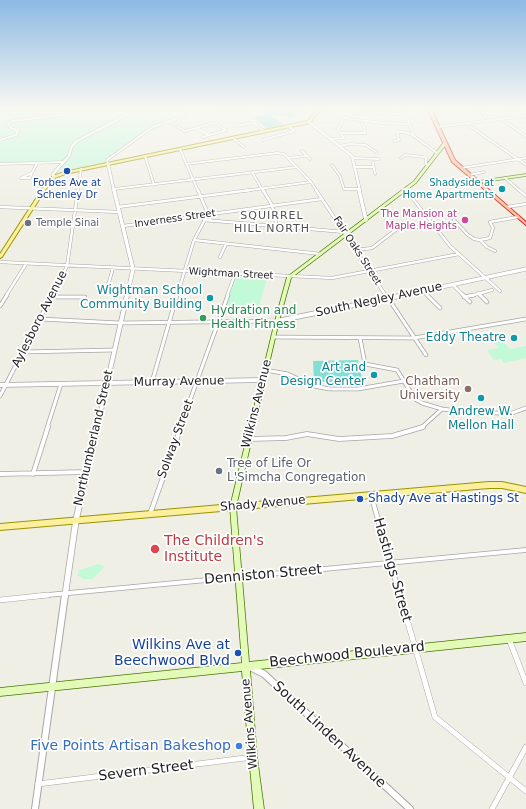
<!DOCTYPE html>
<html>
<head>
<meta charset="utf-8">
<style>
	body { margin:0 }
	canvas { display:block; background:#f0efe5 }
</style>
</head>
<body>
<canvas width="526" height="809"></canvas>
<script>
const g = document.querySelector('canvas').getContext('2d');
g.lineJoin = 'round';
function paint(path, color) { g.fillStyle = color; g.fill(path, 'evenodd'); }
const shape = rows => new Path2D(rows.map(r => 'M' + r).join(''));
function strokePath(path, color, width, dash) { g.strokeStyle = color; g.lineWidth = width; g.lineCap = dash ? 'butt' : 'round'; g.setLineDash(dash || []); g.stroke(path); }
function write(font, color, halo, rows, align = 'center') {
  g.font = font + ' "DejaVu Sans",sans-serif'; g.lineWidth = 3.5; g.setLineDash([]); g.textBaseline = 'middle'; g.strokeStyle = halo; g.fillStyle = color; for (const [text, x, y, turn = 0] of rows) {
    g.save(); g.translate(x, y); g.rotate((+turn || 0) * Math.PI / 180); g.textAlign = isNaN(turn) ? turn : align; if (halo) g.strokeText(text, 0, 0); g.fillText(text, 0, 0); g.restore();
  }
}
paint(shape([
	[0,108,181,108,159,125,150,129,107,159,108,164,64,172,59,168,64,162,0,164],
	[235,274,268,276,257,312,222,310],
	[497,340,502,341,510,349,526,346,526,358,504,363,501,359,494,360,487,350,499,348,493,341],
	[99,564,105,567,92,579,84,579,78,576,79,570]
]), '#c2f9d7');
paint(shape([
	[273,108,305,108,292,118,267,113],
	[269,114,284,125,267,128,253,117],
	[358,360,363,382,314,382,313,361]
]), '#83dfd6');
strokePath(shape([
	[0,111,12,108]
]), '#a5c0dd', 1);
const minorFar4 = shape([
	[224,108,222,109,230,116],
	[238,108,263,131],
	[361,108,388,114,406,114],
	[479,108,489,121],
	[507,108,521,116],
	[404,109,414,136,437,153],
	[501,119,526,136],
	[168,121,185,131,214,123,226,130,203,137],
	[467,124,526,165],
	[235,126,254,123],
	[437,127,526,116],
	[196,128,209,135],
	[341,133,365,133,364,127,368,121],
	[233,138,244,147],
	[330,139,344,138,338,129,344,118,382,123,409,124],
	[0,140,16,135,18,131,10,127,8,124,12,121,64,115,72,112,75,108],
	[263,140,294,131,289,126],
	[394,141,399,140,397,133,399,132,405,132,413,135],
	[339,146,350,144,366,145,376,152],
	[180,149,198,191],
	[302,151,310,159],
	[145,156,154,185],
	[288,158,306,156],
	[353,158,379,159],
	[401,158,405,155,424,157,426,158,426,164,428,165],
	[373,163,375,174],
	[0,164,64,162],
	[108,164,107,160,153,127,185,116],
	[186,164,277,153,284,154,311,182,317,191],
	[332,165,340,176,344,189,359,189],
	[355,167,373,167],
	[461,168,526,158],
	[252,172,263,191],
	[32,173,30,178,21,178,32,173],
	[32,173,37,163],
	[469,175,484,172],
	[505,178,520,191],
	[114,189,297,167],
	[78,191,81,169],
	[243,191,311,182]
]);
const minorFar3 = shape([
	[198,190,211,221],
	[263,190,272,205,277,227],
	[316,190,386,296],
	[406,190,450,246,500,291],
	[519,190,526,196],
	[0,207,119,212],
	[118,207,251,190],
	[507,207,526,204],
	[204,220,345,232],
	[454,220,468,235,474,239,480,240,490,238,493,228,490,222,518,217],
	[123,226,322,199],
	[194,240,321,254],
	[480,240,487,247,495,251],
	[356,250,372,248,397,229,434,225],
	[220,257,226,244],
	[0,262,332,278,459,254],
	[453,285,464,296],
	[107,289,113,268],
	[424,291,428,296],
	[478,293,481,296],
	[6,296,26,264],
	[52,296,67,266,78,190],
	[177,296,194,240,208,214],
	[227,296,235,274],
	[470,296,492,290]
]);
const minorFar2 = shape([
	[386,295,426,355],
	[427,295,440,308],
	[463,295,470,302],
	[480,295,487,302],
	[51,297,85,297],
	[464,297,474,295],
	[0,306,7,295],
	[40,319,120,323,277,321],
	[273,337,414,338,526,319],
	[360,338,365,364,397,370,415,399,422,403,442,409,473,413,512,413,526,408],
	[23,352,114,350],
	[265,370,288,374,313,386,330,389,358,389,404,381],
	[152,382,177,295],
	[0,396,52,295],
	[47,428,61,384],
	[180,428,228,295],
	[421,428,442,409]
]);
const minorFar1 = shape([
	[249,439,286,438,307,434,339,439,392,436,423,427],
	[0,474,87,472],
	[33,474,48,427],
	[371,495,400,596],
	[150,514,181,427],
	[37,596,526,550]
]);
const minor = shape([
	[400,595,435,717,526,791],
	[0,600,48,595],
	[509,639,526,683],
	[38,784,253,757],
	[492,809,526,747]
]);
const tertiaryFar4 = shape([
	[309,122,352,156,360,191],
	[108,164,114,191],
	[54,177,53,174,69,156,72,146,77,141,140,108]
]);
const tertiaryFar3 = shape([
	[114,190,133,269,127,296],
	[359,190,366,220],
	[399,296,526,269]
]);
const tertiaryFar2 = shape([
	[277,321,404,295],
	[0,385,263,380],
	[97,428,127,295]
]);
const tertiaryFar1 = shape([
	[65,596,76,520,97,427]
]);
const tertiary = shape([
	[250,667,264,674,410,809],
	[35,809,65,595]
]);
const secondary = shape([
	[444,142,447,143,416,183,291,278,279,321,236,507,249,662,526,633,526,641,250,670,257,757,264,809,254,809,249,757,242,671,0,696,0,688,242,663,230,507,275,321,287,277,414,181,444,142],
	[526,174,526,176,478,183,476,182,478,181,526,174]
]);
const primary = shape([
	[319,108,322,108,310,123,65,174,55,178,51,181,2,257,0,258,0,254,48,180,53,176,64,172,308,121,319,108],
	[489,482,502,482,526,487,526,493,502,488,489,488,0,530,0,524,489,482]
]);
const trunk = shape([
	[427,108,431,108,455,160,526,222,526,225,452,162,427,108]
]);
strokePath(minorFar4, '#a6a6a6', 3);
strokePath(minorFar3, '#a6a6a6', 3.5);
strokePath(minorFar2, '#a6a6a6', 4.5);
strokePath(minorFar1, '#a6a6a6', 5.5);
strokePath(minor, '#a6a6a6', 6);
strokePath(tertiaryFar4, '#a6a6a6', 3.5);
strokePath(tertiaryFar3, '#a6a6a6', 4.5);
strokePath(tertiaryFar2, '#a6a6a6', 5.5);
strokePath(tertiaryFar1, '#a6a6a6', 7);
strokePath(tertiary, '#a6a6a6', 8);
strokePath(secondary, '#497705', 1.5);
strokePath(primary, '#999400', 2);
strokePath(trunk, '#db242d', 2);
strokePath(minorFar4, '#fff', 2);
strokePath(minorFar3, '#fff', 2.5);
strokePath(minorFar2, '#fff', 3);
strokePath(minorFar1, '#fff', 4);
strokePath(minor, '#fff', 5);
strokePath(tertiaryFar4, '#fff', 2.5);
strokePath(tertiaryFar3, '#fff', 3.5);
strokePath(tertiaryFar2, '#fff', 4);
strokePath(tertiaryFar1, '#fff', 5.5);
strokePath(tertiary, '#fff', 6);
paint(secondary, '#e3fab9');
paint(primary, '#fcef9d');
paint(trunk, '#f2c294');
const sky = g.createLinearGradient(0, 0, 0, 221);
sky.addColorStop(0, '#8db9e4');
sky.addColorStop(0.49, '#f8f8f3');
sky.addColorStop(1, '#f8f8f300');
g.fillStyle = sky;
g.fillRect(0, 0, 526, 221);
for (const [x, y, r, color] of [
	[67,171,4,"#1a4fb4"],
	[502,189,4,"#0f9aa8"],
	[465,220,4,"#d1479c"],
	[28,223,4,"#6b7280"],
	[210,298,4,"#0f9aa8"],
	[203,318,4,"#2e9e5b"],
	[514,338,4,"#0f9aa8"],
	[374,375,4,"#0f9aa8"],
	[468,389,4,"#8d6e63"],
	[481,398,4,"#0f9aa8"],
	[219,471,4,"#6b7280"],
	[360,499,4,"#1a4fb4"],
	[155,549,5,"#e0444e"],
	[238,653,4,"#1a4fb4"],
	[239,746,4,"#3f7fe0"]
]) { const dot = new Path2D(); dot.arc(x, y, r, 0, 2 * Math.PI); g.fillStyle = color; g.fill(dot); strokePath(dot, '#fff', 1.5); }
write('10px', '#164399', '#fff', [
	["Forbes Ave at",67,183],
	["Schenley Dr",67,195]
]);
write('10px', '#0d838f', '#fff', [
	["Shadyside at",494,183],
	["Home Apartments",494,195]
], 'right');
write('10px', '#b23c85', '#fff', [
	["The Mansion at",457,214],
	["Maple Heights",457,226]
], 'right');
write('10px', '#1f1f1f', '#fff', [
	["Inverness Street",175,219,-8],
	["Fair Oaks Street",357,251,57],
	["Wightman Street",231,274,3]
]);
write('10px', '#5b616d', '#fff', [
	["Temple Sinai",36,223]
], 'left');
g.letterSpacing = '1px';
write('11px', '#525252', '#fff', [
	["SQUIRREL",272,216],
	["HILL NORTH",272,229]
]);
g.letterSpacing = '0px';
write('12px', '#0d838f', '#fff', [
	["Wightman School",202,291],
	["Community Building",202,305],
	["Eddy Theatre",506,338],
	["Art and",366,368],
	["Design Center",366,382],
	["Andrew W.",481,412,"center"],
	["Mellon Hall",481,426,"center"]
], 'right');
write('12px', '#1f1f1f', '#fff', [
	["South Negley Avenue",379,300,-12],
	["Aylesboro Avenue",40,319,-63],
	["Murray Avenue",179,382,-1],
	["Wilkins Avenue",257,404,-76],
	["Northumberland Street",94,438,-77],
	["Solway Street",176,439,-70],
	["Shady Avenue",263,504,-5],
	["Wilkins Avenue",250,724,-95]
]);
write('12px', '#27864d', '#fff', [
	["Hydration and",211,311],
	["Health Fitness",211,325]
], 'left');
write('12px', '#785e54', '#fff', [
	["Chatham",460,382],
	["University",460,396]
], 'right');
write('12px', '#5b616d', '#fff', [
	["Tree of Life Or",227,464],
	["L'Simcha Congregation",227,478]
], 'left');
write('12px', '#164399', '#fff', [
	["Shady Ave at Hastings St",368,499]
], 'left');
write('14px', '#be3a42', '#fff', [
	["The Children's",164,541],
	["Institute",164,557]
], 'left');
write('14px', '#1f1f1f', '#fff', [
	["Hastings Street",392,570,74],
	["Denniston Street",263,575,-5],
	["Beechwood Boulevard",347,655,-6],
	["South Linden Avenue",329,735,43],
	["Severn Street",146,771,-7]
]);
write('14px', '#164399', '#fff', [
	["Wilkins Ave at",230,645],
	["Beechwood Blvd",230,661]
], 'right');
write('14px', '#366cbe', '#fff', [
	["Five Points Artisan Bakeshop",231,746]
], 'right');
</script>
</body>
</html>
